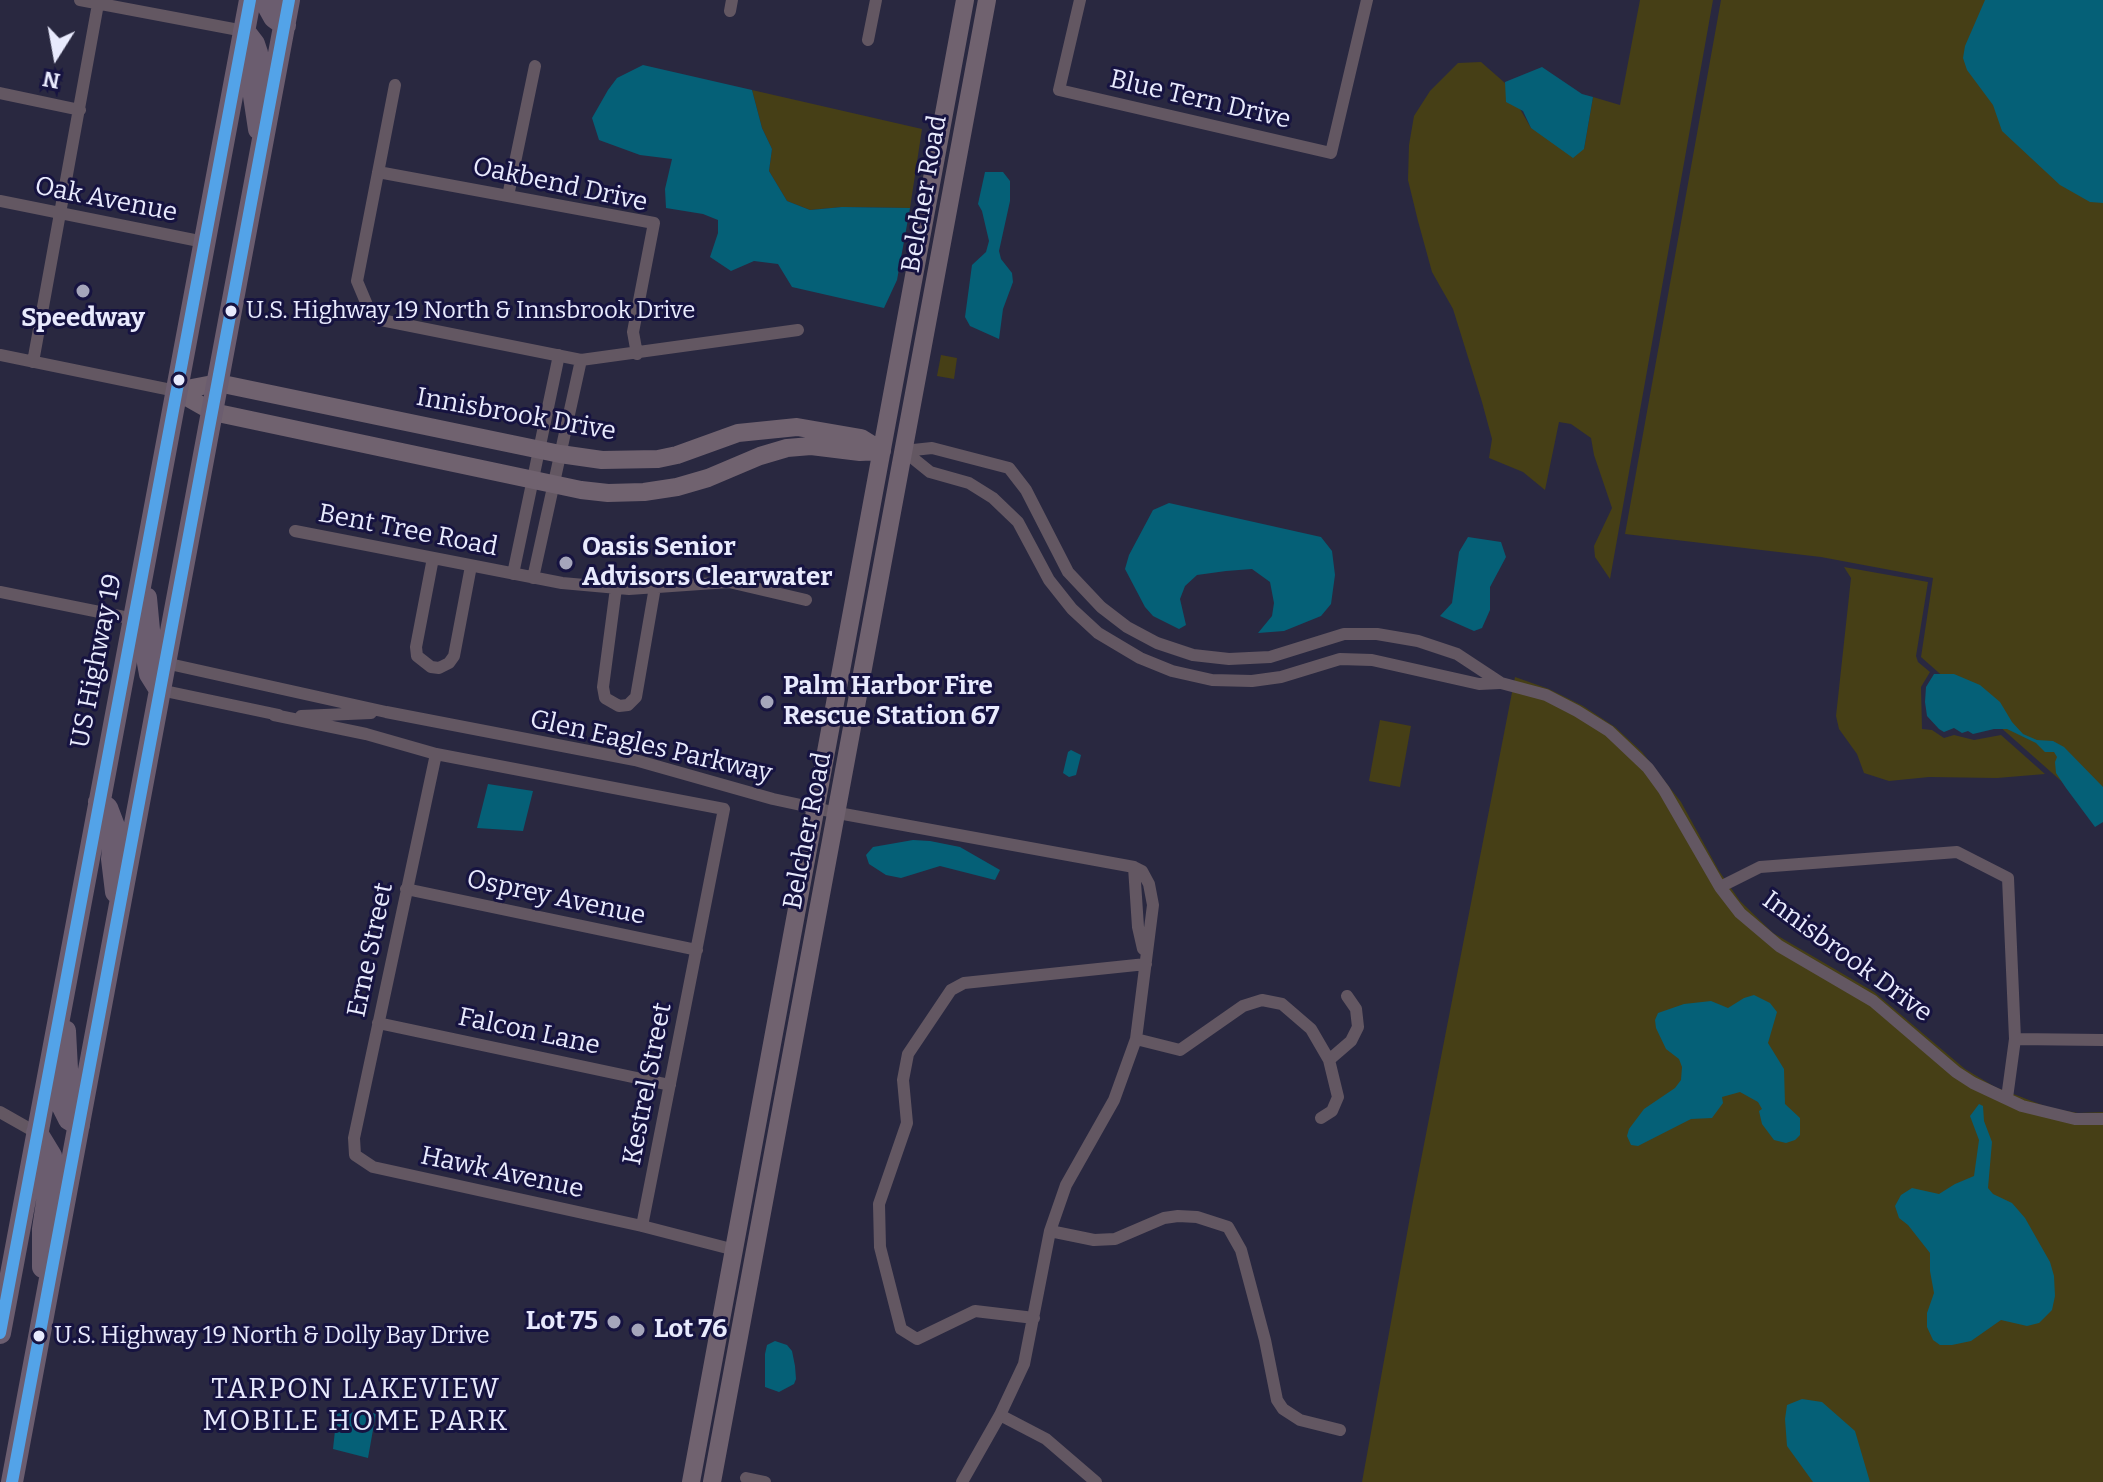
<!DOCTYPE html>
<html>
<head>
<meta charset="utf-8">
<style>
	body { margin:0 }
	#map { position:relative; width:2103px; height:1482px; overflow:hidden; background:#292840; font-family:Bitter,serif }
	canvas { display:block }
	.north { position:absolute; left:16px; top:16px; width:80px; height:80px; -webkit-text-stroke:6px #161340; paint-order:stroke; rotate:191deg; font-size:22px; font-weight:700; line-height:32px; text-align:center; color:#e8eafd }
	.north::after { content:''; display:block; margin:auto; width:28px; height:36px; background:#e8eafd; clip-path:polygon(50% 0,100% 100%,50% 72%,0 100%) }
</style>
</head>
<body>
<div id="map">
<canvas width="2103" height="1482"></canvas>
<div class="north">N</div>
</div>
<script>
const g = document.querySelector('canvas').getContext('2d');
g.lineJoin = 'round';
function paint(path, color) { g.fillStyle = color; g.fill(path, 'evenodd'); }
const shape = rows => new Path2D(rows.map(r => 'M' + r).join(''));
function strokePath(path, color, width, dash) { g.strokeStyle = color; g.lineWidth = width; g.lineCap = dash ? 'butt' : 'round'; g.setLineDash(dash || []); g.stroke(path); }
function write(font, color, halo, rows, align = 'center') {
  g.font = font + ' Bitter,serif'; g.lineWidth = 6; g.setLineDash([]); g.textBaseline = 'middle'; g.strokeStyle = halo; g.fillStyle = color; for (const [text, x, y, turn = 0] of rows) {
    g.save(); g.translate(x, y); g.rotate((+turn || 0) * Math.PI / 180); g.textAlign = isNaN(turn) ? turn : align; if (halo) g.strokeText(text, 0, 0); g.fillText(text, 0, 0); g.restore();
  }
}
paint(shape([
	[1640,0,1713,0,1610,579,1595,557,1594,546,1612,508,1594,455,1591,438,1571,424,1559,422,1545,490,1523,472,1489,458,1492,439,1482,402,1453,309,1432,272,1418,221,1408,180,1409,145,1414,116,1430,91,1458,63,1481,62,1505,83,1531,128,1584,149,1593,97,1620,105],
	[1721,0,2103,0,2103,818,1921,657,1933,578,1821,557,1625,534],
	[752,90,922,129,910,208,842,207,810,210,787,201,769,171,772,149,762,128],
	[941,355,957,358,954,379,937,376],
	[1844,567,1928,582,1916,656,1918,662,1930,672,1921,687,1922,729,1932,730,1944,738,1954,735,1974,740,2001,735,2045,774,1997,778,1929,777,1889,781,1864,773,1857,754,1839,729,1836,716,1851,578],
	[1515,677,1549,689,1583,706,1615,727,1642,752,1681,802,1719,871,1740,901,1773,933,1874,992,1965,1069,1995,1087,2050,1108,2078,1113,2103,1112,2103,1482,1362,1482,1412,1206],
	[1380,720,1411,726,1400,787,1369,781]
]), '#463f16');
paint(shape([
	[1985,0,2103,0,2103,203,2090,202,2060,185,2002,131,1993,105,1967,70,1963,58,1965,46],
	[643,65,752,90,762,128,772,149,769,171,787,201,810,210,842,207,910,208,897,280,884,308,792,287,778,264,754,261,731,271,710,257,718,233,718,220,703,214,666,208,665,189,672,159,640,155,599,140,592,118,608,90,617,78],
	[1542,67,1582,94,1593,97,1584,149,1573,158,1531,128,1523,111,1506,102,1505,82],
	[985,172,1003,172,1010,181,1010,201,999,251,1001,259,1012,273,1013,282,1003,309,999,339,970,326,965,317,972,265,986,252,989,241,982,211,978,204],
	[1169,503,1321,537,1332,551,1335,575,1331,604,1321,616,1284,631,1258,633,1272,616,1274,603,1270,582,1252,569,1226,571,1197,575,1185,586,1180,599,1186,625,1179,629,1153,616,1145,607,1125,569,1129,555,1153,510],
	[1468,537,1501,542,1506,557,1490,587,1490,610,1482,628,1474,631,1440,616,1452,603,1459,552],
	[1934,674,1954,674,1980,685,2000,702,2012,722,2023,734,2037,740,2053,741,2064,747,2103,787,2103,822,2095,827,2066,788,2056,773,2055,762,2057,757,2054,752,2045,752,2036,743,2007,729,1994,729,1973,734,1968,731,1962,733,1954,728,1944,732,1939,729,1927,716,1925,702,1926,687],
	[1071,750,1081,755,1076,775,1069,777,1063,773,1068,752],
	[488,784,533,791,523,831,477,828],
	[913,840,930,841,960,847,1000,870,995,880,940,866,901,878,886,875,869,864,866,855,873,847],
	[1754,995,1770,1003,1777,1012,1768,1043,1784,1069,1785,1104,1800,1118,1800,1135,1795,1140,1786,1143,1774,1140,1762,1124,1759,1111,1762,1109,1758,1102,1740,1092,1722,1097,1723,1103,1712,1118,1691,1119,1638,1146,1631,1145,1627,1136,1629,1129,1644,1109,1675,1088,1681,1080,1682,1067,1679,1059,1666,1049,1656,1028,1655,1020,1658,1013,1684,1004,1711,1001,1728,1008,1744,998],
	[1979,1104,1983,1106,1984,1121,1992,1142,1988,1188,1993,1194,2012,1203,2025,1218,2050,1262,2054,1276,2055,1296,2052,1310,2039,1323,2027,1326,2001,1320,1971,1341,1952,1345,1940,1345,1933,1340,1927,1327,1927,1313,1934,1293,1930,1271,1930,1253,1908,1225,1899,1218,1895,1206,1901,1195,1912,1188,1939,1194,1955,1184,1974,1176,1979,1140,1970,1116],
	[775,1341,787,1345,792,1351,795,1366,796,1379,794,1384,779,1392,765,1387,765,1354,767,1345],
	[1802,1399,1822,1402,1855,1431,1870,1482,1813,1482,1787,1446,1785,1419,1787,1405],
	[337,1412,376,1413,368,1458,333,1449]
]), '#056077');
strokePath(shape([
	[80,0,244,31],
	[1080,0,1059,90,1331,153,1367,0],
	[730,11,732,0],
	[868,40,876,0],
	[395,85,357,281,370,312,381,320,581,360,798,330],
	[0,93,80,110],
	[378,172,654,223,633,332,637,354],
	[508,196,535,66],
	[0,201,204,242],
	[0,355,176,391],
	[33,362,98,4],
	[904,451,932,448,1009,468,1026,490,1068,572,1101,607,1127,627,1157,643,1193,655,1229,659,1270,657,1344,634,1377,634,1418,641,1457,654,1501,683,1546,695,1577,711,1609,731,1648,768,1664,790,1720,887,1740,913,1779,946,1873,1001,1956,1072,1973,1083,2022,1106,2075,1119,2103,1119],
	[904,451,930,472,969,483,993,498,1018,522,1049,580,1072,609,1098,633,1140,658,1172,671,1212,680,1252,681,1281,677,1340,659,1372,660,1479,684,1500,683],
	[295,531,562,583,629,589,729,582,806,600],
	[433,558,416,647,417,656,431,667,439,668,449,663,454,656,471,566],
	[513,574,559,355],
	[533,578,581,360],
	[616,588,603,687,605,698,619,706,628,705,636,697,655,587],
	[0,592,134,619],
	[165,663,386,712,635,760,773,799,838,813,1134,867,1142,871,1149,884,1153,905,1136,1039,1114,1100,1066,1185,1050,1231,1024,1364,1000,1415,962,1482],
	[160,690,279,715],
	[274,715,366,734,436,754,724,809,642,1226],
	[301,716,371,713],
	[436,754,354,1138,355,1155,373,1167,642,1226,735,1250],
	[1134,867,1138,927,1143,949],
	[1720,887,1760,867,1957,852,2008,878,2015,1039,2103,1040],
	[406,889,697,950],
	[378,1023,670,1085],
	[1136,1039,1180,1050,1243,1006,1262,1000,1282,1004,1311,1029,1329,1060,1338,1097,1332,1111,1321,1118],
	[1329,1060,1351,1041,1358,1027,1356,1009,1347,996],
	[2007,1098,2015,1039],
	[0,1112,37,1133],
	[1050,1231,1094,1240,1115,1239,1164,1218,1178,1216,1197,1217,1228,1227,1241,1250,1265,1340,1277,1400,1283,1409,1300,1420,1340,1430],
	[1034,1318,975,1311,917,1339,901,1329,880,1247,879,1204,907,1123,903,1080,908,1054,951,990,964,983,1146,964],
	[1000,1415,1046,1439,1096,1482],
	[746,1478,765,1482]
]), '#635762', 12);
strokePath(shape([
	[176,391,213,412,581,490,608,493,644,492,677,487,708,478,760,456,787,448,811,446,860,452,882,451],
	[176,391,218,383,560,454,602,460,658,459,677,455,738,433,797,427,861,438,882,451],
	[691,1482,965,0],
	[712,1482,987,0]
]), '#70626f', 18);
strokePath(shape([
	[269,0,269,8,274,17,285,25],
	[244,31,254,44,257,53,258,66,254,96,259,129],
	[146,598,149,630,148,663,150,674,160,690],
	[99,802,107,808,115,829,112,859,116,892],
	[65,1031,67,1069,61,1103,69,1119,79,1125],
	[37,1133,51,1156,52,1168,43,1229,43,1267],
	[0,1333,250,0],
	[12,1482,289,0]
]), '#6b5d6f', 22);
strokePath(shape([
	[0,1333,250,0],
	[12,1482,289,0]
]), '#53a3e8', 12);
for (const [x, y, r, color] of [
	[83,291,8,"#a5a6bb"],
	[231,311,7,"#e8eafd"],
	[179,380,7,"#e8eafd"],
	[566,563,8,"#a5a6bb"],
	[767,702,8,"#a5a6bb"],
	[614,1322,8,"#a5a6bb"],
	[638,1330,8,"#a5a6bb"],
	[39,1336,7,"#e8eafd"]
]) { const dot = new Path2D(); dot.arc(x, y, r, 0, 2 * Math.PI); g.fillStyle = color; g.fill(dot); strokePath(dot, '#161340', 3); }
write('24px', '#e8eafd', '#161340', [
	["U.S. Highway 19 North & Innsbrook Drive",246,311],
	["U.S. Highway 19 North & Dolly Bay Drive",54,1336]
], 'left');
write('26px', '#e8eafd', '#161340', [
	["Blue Tern Drive",1200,100,13],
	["Oakbend Drive",560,185,12],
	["Belcher Road",925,194,-80],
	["Oak Avenue",106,200,11],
	["Innisbrook Drive",516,415,10],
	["Bent Tree Road",408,531,11],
	["US Highway 19",97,661,-79],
	["Glen Eagles Parkway",651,747,13],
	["Belcher Road",808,831,-79],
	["Osprey Avenue",556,898,12],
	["Erne Street",371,950,-78],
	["Innisbrook Drive",1847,957,36],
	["Falcon Lane",529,1032,12],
	["Kestrel Street",648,1084,-79],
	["Hawk Avenue",502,1173,12]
]);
write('bold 26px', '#e8eafd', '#161340', [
	["Speedway",83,319,"center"],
	["Oasis Senior",582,548],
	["Advisors Clearwater",582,578],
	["Palm Harbor Fire",783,687],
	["Rescue Station 67",783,717],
	["Lot 75",598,1322,"right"],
	["Lot 76",654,1330]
], 'left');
g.letterSpacing = '2px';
write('28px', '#e8eafd', '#161340', [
	["TARPON LAKEVIEW",356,1390],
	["MOBILE HOME PARK",356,1422]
]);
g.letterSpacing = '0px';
</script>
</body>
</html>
